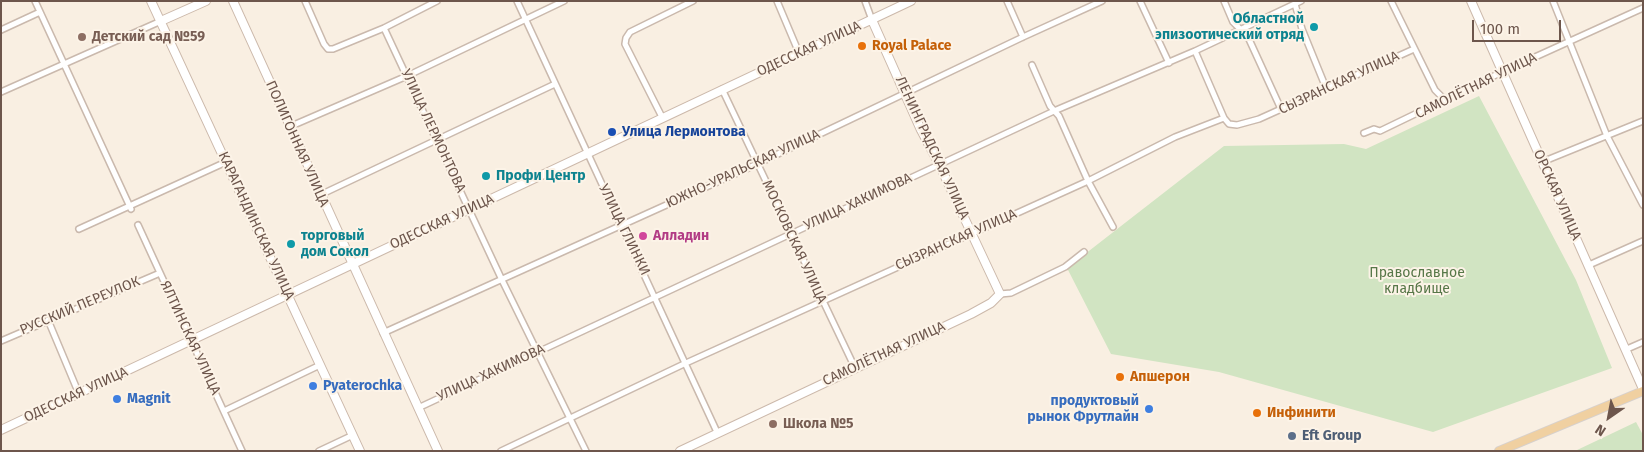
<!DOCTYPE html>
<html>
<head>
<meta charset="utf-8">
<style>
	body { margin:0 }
	#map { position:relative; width:1644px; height:452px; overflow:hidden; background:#f9efe2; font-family:"Fira Sans",sans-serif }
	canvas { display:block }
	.frame { position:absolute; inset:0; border:2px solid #6d564c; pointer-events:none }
	.north { position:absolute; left:1584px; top:392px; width:50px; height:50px; -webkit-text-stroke:4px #fcf3e7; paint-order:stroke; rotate:213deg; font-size:14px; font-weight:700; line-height:20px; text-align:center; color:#6d564c }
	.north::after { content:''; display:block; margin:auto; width:18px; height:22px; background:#6d564c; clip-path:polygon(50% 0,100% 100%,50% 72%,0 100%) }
	.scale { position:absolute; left:1472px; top:20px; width:89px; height:22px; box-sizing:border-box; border:2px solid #6d564c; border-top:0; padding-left:6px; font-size:15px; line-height:18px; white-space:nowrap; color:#6d564c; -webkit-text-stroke:4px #fcf3e7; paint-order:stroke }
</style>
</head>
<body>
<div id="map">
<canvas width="1644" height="452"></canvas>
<div class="frame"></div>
<div class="north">N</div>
<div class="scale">100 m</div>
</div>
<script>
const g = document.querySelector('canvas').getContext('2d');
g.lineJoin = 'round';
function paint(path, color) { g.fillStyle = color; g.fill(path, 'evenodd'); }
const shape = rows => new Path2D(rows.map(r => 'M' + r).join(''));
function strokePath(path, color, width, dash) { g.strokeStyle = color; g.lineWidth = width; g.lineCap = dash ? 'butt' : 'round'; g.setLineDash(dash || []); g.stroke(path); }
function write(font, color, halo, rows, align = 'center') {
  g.font = font + ' "Fira Sans",sans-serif'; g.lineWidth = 4; g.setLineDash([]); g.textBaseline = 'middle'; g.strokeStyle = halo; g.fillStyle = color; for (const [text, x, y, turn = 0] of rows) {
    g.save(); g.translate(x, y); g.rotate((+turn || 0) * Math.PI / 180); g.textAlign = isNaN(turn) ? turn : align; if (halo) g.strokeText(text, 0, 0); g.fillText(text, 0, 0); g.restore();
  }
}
paint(shape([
	[1479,96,1576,280,1612,368,1433,432,1219,372,1111,354,1067,268,1224,146,1344,144,1366,149],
	[1636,422,1643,435,1643,451,1575,451]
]), '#d1e4c2');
const street = shape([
	[35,1,131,209],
	[305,1,324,44,328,49,333,49,384,28,437,1],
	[517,1,717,432],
	[777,1,799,53],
	[865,1,872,20],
	[1007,1,1023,37],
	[1140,1,1169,63],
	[1224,1,1233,22,1248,37,1281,109],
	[1391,1,1435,90,1445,100],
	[1553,1,1607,136,1643,205],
	[1295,4,1302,29,1326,88],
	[384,28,502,280,586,451],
	[1,30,40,12],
	[1195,51,1224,118],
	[1032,65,1050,106,1059,116,1088,181,1113,227],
	[722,89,855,368],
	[1,92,161,21],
	[662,117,625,44,626,38,630,32,693,1],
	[289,127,407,76,564,1],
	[1364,133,1374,129,1380,131,1502,72,1643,8],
	[1542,162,1643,121],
	[320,195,555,84],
	[138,225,242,451],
	[79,229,226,162],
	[1589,265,1643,241],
	[1000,294,1011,293,1065,267,1084,252],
	[48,320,79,394],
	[383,333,757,164,1023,37,1102,1],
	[1,341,160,273],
	[1627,349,1643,342],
	[418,408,1054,111,1195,51,1301,1],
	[224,411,320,365],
	[319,451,353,435],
	[501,451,686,363,1088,181,1175,137,1224,118,1229,124,1237,125,1259,119,1414,49]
]);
const secondary = shape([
	[151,1,360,451],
	[233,1,438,451],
	[1471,1,1643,389],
	[161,21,206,1],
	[1,430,911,1],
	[680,451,971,314,991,303,1000,294,939,164,921,130,872,20]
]);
const primary = shape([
	[1499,451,1643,391]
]);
strokePath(street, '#cab9ad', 8);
strokePath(secondary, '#ccb9ab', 10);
strokePath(primary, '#d6d0cd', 10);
strokePath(street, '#fff', 5);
strokePath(secondary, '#fff', 8);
strokePath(primary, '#f0d0a1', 8);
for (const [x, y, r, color] of [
	[1314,27,5,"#0f9aa8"],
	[82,37,5,"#8d6e63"],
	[862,46,5,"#e8710a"],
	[612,132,5,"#1a4fb4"],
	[486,176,5,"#0f9aa8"],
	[643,236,5,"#d1479c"],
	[291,244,5,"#0f9aa8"],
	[1120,377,5,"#e8710a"],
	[313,386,5,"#3f7fe0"],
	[117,399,5,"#3f7fe0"],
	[1149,409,5,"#3f7fe0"],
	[1257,413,5,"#e8710a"],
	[773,424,5,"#8d6e63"],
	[1292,436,5,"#5c6f8a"]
]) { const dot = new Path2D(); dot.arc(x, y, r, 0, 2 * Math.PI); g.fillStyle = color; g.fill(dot); strokePath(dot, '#fcf3e7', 2); }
write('bold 14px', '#0d838f', '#fcf3e7', [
	["Областной",1304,19,"right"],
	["эпизоотический отряд",1304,35,"right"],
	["Профи Центр",496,176],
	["торговый",301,236],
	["дом Сокол",301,252]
], 'left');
write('bold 14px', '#785e54', '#fcf3e7', [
	["Детский сад №59",92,37],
	["Школа №5",783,424]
], 'left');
write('bold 14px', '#c56008', '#fcf3e7', [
	["Royal Palace",872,46],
	["Апшерон",1130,377],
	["Инфинити",1267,413]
], 'left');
write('14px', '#6d564c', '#fcf3e7', [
	["ОДЕССКАЯ УЛИЦА",809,49,-25],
	["СЫЗРАНСКАЯ УЛИЦА",1339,83,-25],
	["САМОЛЁТНАЯ УЛИЦА",1476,86,-26],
	["УЛИЦА ЛЕРМОНТОВА",433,131,65],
	["ПОЛИГОННАЯ УЛИЦА",297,144,66],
	["ЛЕНИНГРАДСКАЯ УЛИЦА",932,148,65],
	["ЮЖНО-УРАЛЬСКАЯ УЛИЦА",743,169,-25],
	["ОРСКАЯ УЛИЦА",1557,195,66],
	["УЛИЦА ХАКИМОВА",858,202,-25],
	["ОДЕССКАЯ УЛИЦА",442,222,-25],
	["КАРАГАНДИНСКАЯ УЛИЦА",256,226,65],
	["УЛИЦА ГЛИНКИ",624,230,64],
	["СЫЗРАНСКАЯ УЛИЦА",956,240,-24],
	["МОСКОВСКАЯ УЛИЦА",794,242,65],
	["РУССКИЙ ПЕРЕУЛОК",80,306,-23],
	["ЯЛТИНСКАЯ УЛИЦА",190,338,65],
	["САМОЛЁТНАЯ УЛИЦА",884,354,-25],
	["УЛИЦА ХАКИМОВА",491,373,-25],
	["ОДЕССКАЯ УЛИЦА",76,395,-25]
]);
write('bold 14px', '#164399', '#fcf3e7', [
	["Улица Лермонтова",622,132]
], 'left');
write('bold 14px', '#b23c85', '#fcf3e7', [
	["Алладин",653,236]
], 'left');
write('14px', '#577748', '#fcf3e7', [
	["Православное",1417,273],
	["кладбище",1417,289]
]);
write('bold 14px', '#366cbe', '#fcf3e7', [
	["Pyaterochka",323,386],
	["Magnit",127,399],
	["продуктовый",1139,401,"right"],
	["рынок Фрутлайн",1139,417,"right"]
], 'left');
write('bold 14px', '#4e5e75', '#fcf3e7', [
	["Eft Group",1302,436]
], 'left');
</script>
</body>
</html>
